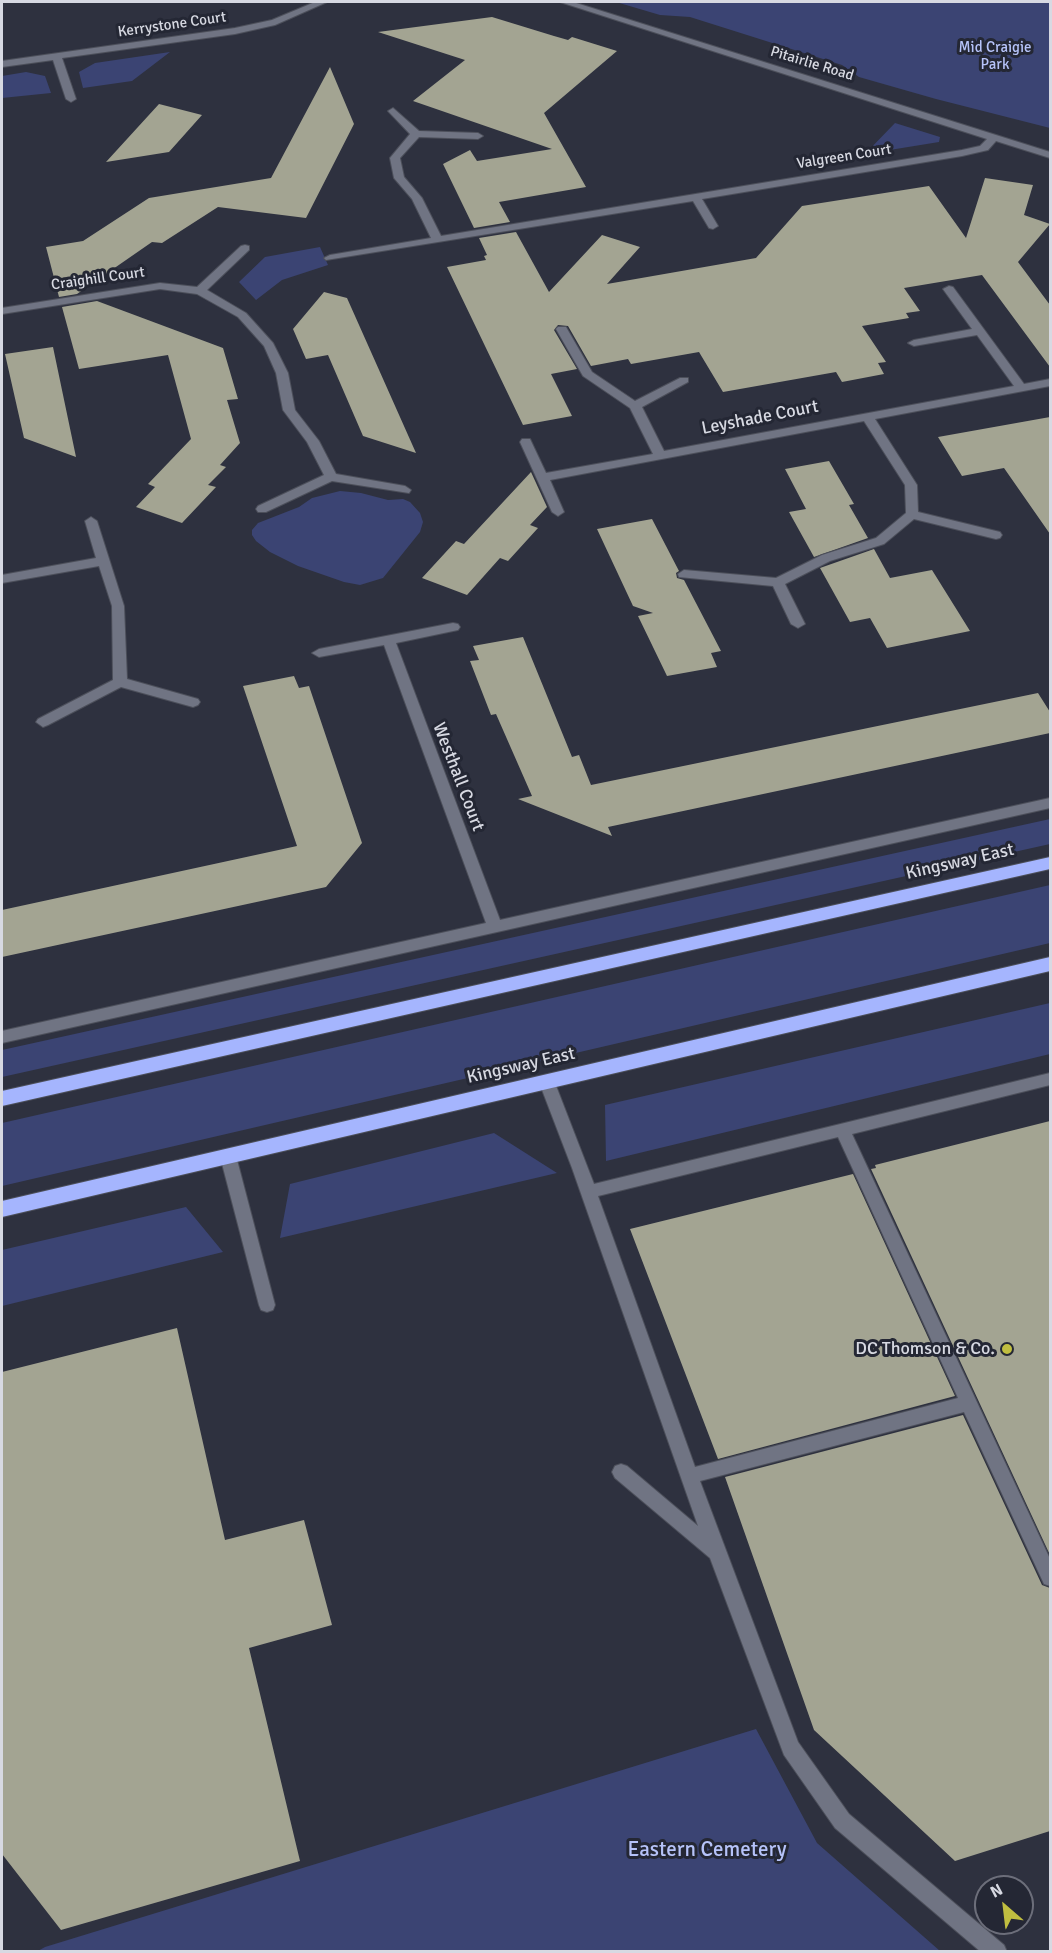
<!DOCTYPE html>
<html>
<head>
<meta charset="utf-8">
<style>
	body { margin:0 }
	#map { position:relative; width:1052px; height:1953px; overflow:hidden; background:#2e313f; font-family:Signika,sans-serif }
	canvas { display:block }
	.frame { position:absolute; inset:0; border:3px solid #d7d9e2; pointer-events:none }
	.north { position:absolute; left:974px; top:1875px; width:60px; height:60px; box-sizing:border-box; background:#242734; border:2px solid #6c6e7a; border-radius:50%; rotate:332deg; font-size:16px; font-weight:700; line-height:24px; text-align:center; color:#d7d9e2 }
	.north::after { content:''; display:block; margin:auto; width:21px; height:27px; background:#c0be40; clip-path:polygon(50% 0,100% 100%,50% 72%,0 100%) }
</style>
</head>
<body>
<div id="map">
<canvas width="1052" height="1953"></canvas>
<div class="frame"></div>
<div class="north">N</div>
</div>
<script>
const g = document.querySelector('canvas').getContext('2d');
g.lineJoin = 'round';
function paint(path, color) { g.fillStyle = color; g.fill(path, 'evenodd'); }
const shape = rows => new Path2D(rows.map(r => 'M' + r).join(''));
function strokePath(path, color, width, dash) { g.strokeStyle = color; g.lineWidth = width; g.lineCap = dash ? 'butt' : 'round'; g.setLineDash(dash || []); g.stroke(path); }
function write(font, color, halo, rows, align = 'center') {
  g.font = font + ' Signika,sans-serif'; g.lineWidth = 6; g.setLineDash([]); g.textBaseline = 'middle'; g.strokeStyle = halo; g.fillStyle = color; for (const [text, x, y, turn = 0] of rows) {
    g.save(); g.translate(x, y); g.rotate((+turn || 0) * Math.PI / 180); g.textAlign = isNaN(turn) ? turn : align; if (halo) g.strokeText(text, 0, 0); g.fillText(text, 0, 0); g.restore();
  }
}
paint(shape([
	[616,2,1050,2,1050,128,936,99,859,77,842,65,690,17,660,15],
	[170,52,132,81,83,88,79,72,95,63],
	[26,72,45,76,51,93,2,98,2,76],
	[895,123,940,137,939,142,865,154],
	[320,247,328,265,282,280,256,300,239,282,265,257],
	[340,491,361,493,388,500,403,499,410,502,420,513,423,522,420,532,383,578,360,585,344,582,298,566,270,552,256,541,252,535,252,530,258,523,299,507,312,498],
	[1050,819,1050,844,2,1077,2,1050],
	[1050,885,1050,943,2,1186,2,1123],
	[1050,1003,1050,1054,606,1161,605,1105],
	[494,1133,557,1173,280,1238,290,1184],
	[186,1207,223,1252,2,1306,2,1250],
	[756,1729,817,1843,940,1951,38,1951,45,1947]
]), '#3b4473');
paint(shape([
	[492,17,554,36,568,40,572,37,617,51,544,113,586,187,499,202,510,222,474,228,443,164,470,150,477,161,552,149,413,101,465,60,378,32],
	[330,67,354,124,306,218,218,207,162,243,152,242,77,294,59,297,46,247,83,241,149,198,271,178],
	[159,104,202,115,169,152,106,162],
	[985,178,1033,185,1024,215,1050,224,1018,262,1050,305,1050,367,982,275,904,288,920,311,906,313,909,318,862,326,886,362,878,363,884,374,842,382,836,372,723,392,699,352,631,364,628,359,591,366,568,326,558,325,554,330,577,369,551,374,572,416,523,425,447,267,486,260,484,256,487,255,479,238,516,232,549,292,602,235,640,247,607,284,756,258,802,206,929,186,966,238],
	[324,292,347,298,416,453,363,436,328,355,306,359,293,329],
	[97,301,223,348,238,399,227,400,240,443,220,465,226,467,208,485,216,487,182,523,136,507,155,487,148,484,191,439,168,355,79,369,62,307],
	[53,347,76,457,24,438,5,354],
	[1050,417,1050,534,1004,468,962,476,938,437],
	[829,461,854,504,849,505,868,538,814,557,789,512,806,509,785,469],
	[531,472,547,507,530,525,538,528,508,561,500,558,467,595,422,578,456,541,464,544],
	[652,519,679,571,676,573,677,578,684,580,721,651,711,653,717,667,667,676,638,616,653,613,633,606,597,529],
	[874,549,890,578,932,570,970,631,887,648,870,618,850,622,820,568],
	[523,637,572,757,579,755,591,785,1038,693,1050,712,1050,733,608,827,612,836,518,799,532,796,496,714,491,715,470,661,479,660,473,646],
	[294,676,299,688,309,686,362,843,326,887,2,957,2,910,297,846,243,686],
	[1050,1121,1050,1555,871,1169,876,1168,875,1165],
	[853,1174,955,1396,718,1459,630,1229],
	[177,1328,225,1540,304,1520,332,1625,249,1648,300,1861,61,1930,2,1854,2,1372],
	[963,1415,1042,1585,1050,1588,1050,1831,955,1861,814,1730,725,1477]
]), '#a3a492');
const minor = shape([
	[315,2,327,2,275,25,235,34,62,58,76,99,71,102,66,99,53,60,2,67,2,61,235,28,272,20,315,2],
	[560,2,573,2,1050,152,1050,158,996,141,988,150,962,156,702,199,718,226,713,229,709,228,693,201,326,260,324,258,330,255,431,238,412,199,394,178,390,158,410,134,388,111,393,108,419,131,478,133,483,136,478,139,419,137,400,158,404,177,422,198,441,236,962,150,980,146,987,139,560,2],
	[245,245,249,246,249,250,207,290,246,313,273,343,288,373,295,410,319,441,336,474,405,486,411,490,409,493,332,481,266,512,258,512,256,509,258,506,324,475,307,442,283,410,276,373,264,346,238,317,197,294,160,289,2,314,2,308,160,283,197,287,241,246,245,245],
	[949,286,953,287,1024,384,1050,379,1050,386,875,419,917,485,918,512,1000,532,1002,535,1000,538,996,539,914,519,884,544,830,561,785,584,805,624,798,628,791,624,773,586,679,577,678,574,684,570,776,578,822,555,876,538,906,513,905,485,864,421,550,480,564,512,558,516,552,512,520,442,522,439,530,439,546,473,653,454,630,408,583,376,556,329,558,327,566,327,592,372,635,401,680,378,688,378,688,382,642,407,664,451,1014,386,977,335,914,346,908,343,914,340,972,329,943,289,949,286],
	[91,517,97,521,124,606,127,679,198,699,200,702,198,705,193,707,121,687,48,725,43,727,36,722,38,719,113,680,112,606,99,566,2,583,2,575,96,558,85,521,91,517],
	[453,623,458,624,460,627,458,630,396,643,500,920,1050,798,1050,808,2,1043,2,1031,486,923,384,645,319,657,312,653,319,649,453,623],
	[1050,1073,1050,1085,852,1134,1050,1559,1050,1586,1044,1584,964,1412,700,1481,798,1742,849,1814,1004,1945,1007,1952,981,1952,835,1828,784,1755,710,1558,615,1478,612,1472,615,1466,621,1464,627,1466,698,1526,572,1168,539,1082,541,1078,547,1076,553,1078,594,1184,1050,1073],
	[838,1137,958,1398,695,1467,598,1196,838,1137],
	[228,1149,234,1151,236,1156,275,1305,273,1310,267,1312,261,1310,259,1305,220,1156,222,1151,228,1149]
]);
const highway = shape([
	[1050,857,1050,869,2,1106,2,1091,1050,857],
	[1050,957,1050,971,2,1217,2,1201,1050,957]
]);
strokePath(minor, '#4c4f5a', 2);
strokePath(highway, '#4c4f5a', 2);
paint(minor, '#707483');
paint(highway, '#a5b5fe');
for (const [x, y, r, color] of [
	[1007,1349,6,"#c0be40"]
]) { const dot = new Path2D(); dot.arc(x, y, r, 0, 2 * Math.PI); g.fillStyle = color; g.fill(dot); strokePath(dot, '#242734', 2); }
write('15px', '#d7d9e2', '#242734', [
	["Kerrystone Court",172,25,-8],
	["Pitairlie Road",812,64,17],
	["Valgreen Court",844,157,-9],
	["Craighill Court",98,279,-8]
]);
write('15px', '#b6c3f9', '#242734', [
	["Mid Craigie",995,48],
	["Park",995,65]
]);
write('18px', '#d7d9e2', '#242734', [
	["Leyshade Court",760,418,-11],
	["Westhall Court",458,777,69],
	["Kingsway East",960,862,-13],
	["Kingsway East",521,1066,-13]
]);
write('18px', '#d7d9e2', '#242734', [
	["DC Thomson & Co.",995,1349]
], 'right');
write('21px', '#b6c3f9', '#242734', [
	["Eastern Cemetery",707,1850]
]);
</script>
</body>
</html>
